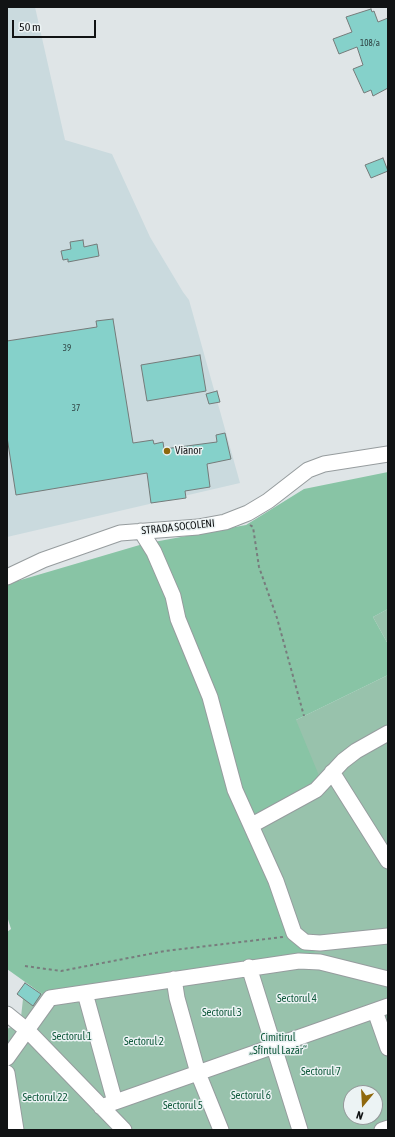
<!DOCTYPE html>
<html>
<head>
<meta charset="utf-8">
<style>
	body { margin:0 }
	#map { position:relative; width:395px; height:1137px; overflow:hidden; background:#dfe5e7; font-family:"Asap Condensed",sans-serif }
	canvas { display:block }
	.frame { position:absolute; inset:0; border:8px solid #111314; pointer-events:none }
	.north { position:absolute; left:343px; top:1085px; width:40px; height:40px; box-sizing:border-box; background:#ecf3f4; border:1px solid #94999a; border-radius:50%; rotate:198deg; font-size:11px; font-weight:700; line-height:16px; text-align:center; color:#111314 }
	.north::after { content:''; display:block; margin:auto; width:14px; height:18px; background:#8f680d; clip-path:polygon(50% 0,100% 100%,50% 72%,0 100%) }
	.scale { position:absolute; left:12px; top:20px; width:84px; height:18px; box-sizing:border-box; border:2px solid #111314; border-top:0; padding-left:5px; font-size:12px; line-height:14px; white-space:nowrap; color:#111314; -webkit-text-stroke:3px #ecf3f4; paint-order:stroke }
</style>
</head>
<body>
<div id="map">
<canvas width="395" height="1137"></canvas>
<div class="frame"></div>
<div class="north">N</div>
<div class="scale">50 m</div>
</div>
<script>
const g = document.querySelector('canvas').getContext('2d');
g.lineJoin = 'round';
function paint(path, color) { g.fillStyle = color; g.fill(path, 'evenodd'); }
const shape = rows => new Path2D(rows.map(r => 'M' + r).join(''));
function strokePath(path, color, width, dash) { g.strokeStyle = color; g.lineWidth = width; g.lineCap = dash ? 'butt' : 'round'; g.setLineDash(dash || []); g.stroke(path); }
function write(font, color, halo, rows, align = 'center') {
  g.font = font + ' "Asap Condensed",sans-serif'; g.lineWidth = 3; g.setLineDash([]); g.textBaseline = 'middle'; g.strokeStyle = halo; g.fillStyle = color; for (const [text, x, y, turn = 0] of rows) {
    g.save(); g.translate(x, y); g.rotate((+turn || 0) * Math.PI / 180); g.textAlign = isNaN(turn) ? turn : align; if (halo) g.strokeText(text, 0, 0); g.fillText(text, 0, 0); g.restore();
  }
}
paint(shape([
	[7,7,35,7,65,140,112,154,150,237,183,292,189,300,240,483,7,537]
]), '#cadade');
paint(shape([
	[388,609,388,644,373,617],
	[388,675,388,1130,9,1130,7,1116,7,1029,15,1025,21,1017,23,999,17,994,25,983,42,994,316,951,291,936,247,825,296,720],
	[351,1093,375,1093,375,1117,351,1117]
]), '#98c2ac');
paint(shape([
	[388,472,388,609,373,617,388,644,388,675,296,720,320,778,247,825,291,936,316,952,42,994,7,969,7,932,11,929,7,916,7,584,143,544,246,525,304,489]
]), '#88c4a5');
const building = shape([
	[371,9,372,12,374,11,378,22,388,18,388,88,373,96,371,90,364,93,353,69,363,65,357,47,339,54,333,39,352,32,346,17,371,9],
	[383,158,388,171,371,178,365,165,383,158],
	[83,240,84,247,97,244,99,256,68,262,68,259,63,260,61,251,71,249,70,242,83,240],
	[113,319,133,443,153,440,154,444,163,442,164,449,217,442,216,435,225,433,231,459,207,464,210,487,185,491,186,498,151,503,147,473,16,495,7,437,7,341,97,327,96,321,113,319],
	[200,355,206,391,147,401,141,365,200,355],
	[217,391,220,402,209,404,206,394,217,391],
	[25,983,41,994,33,1006,17,994,25,983]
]);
paint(building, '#85d1ca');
strokePath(building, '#757b7a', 1);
const minor = shape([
	[141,531,154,552,173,596,178,619,210,697,235,790,276,881,294,933,305,942,320,943,388,936],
	[7,577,43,560,120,533,198,527,225,522,248,513,268,501,308,470,324,464,388,454],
	[332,772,388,861],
	[252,825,316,790,343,761,356,751,388,733],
	[249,967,300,1130],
	[174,979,177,998,198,1073,221,1130],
	[85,993,115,1102],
	[375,1011,388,1048],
	[7,1014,28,1031,124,1130],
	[7,1058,50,998,299,961,320,962,388,979],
	[7,1073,16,1130],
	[101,1107,388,1006],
	[382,1130,388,1128]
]);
strokePath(minor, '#969c9e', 17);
strokePath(shape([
	[250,525,253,527,259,567,277,618,304,716],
	[25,966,61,971,165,951,283,937]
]), '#787c7d', 2, [3, 3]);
strokePath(minor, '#fff', 15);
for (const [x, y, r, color] of [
	[167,451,4,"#8f680d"]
]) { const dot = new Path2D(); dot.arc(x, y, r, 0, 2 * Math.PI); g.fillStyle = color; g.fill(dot); strokePath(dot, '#ecf3f4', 1.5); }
write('9px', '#2e4242', null, [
	["108/a",370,43],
	["39",67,348],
	["37",76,408]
]);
write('11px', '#111314', '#ecf3f4', [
	["Vianor",175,451]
], 'left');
write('11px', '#111314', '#ecf3f4', [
	["STRADA SOCOLENI",178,527,-6]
]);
write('11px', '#115a3d', '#ecf3f4', [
	["Sectorul 4",297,999],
	["Sectorul 3",222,1013],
	["Sectorul 1",72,1037],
	["Cimitirul",278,1038],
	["„Sfîntul Lazăr“",278,1051],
	["Sectorul 2",144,1042],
	["Sectorul 7",321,1072],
	["Sectorul 6",251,1096],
	["Sectorul 22",45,1098],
	["Sectorul 5",183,1106]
]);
</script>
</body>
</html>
